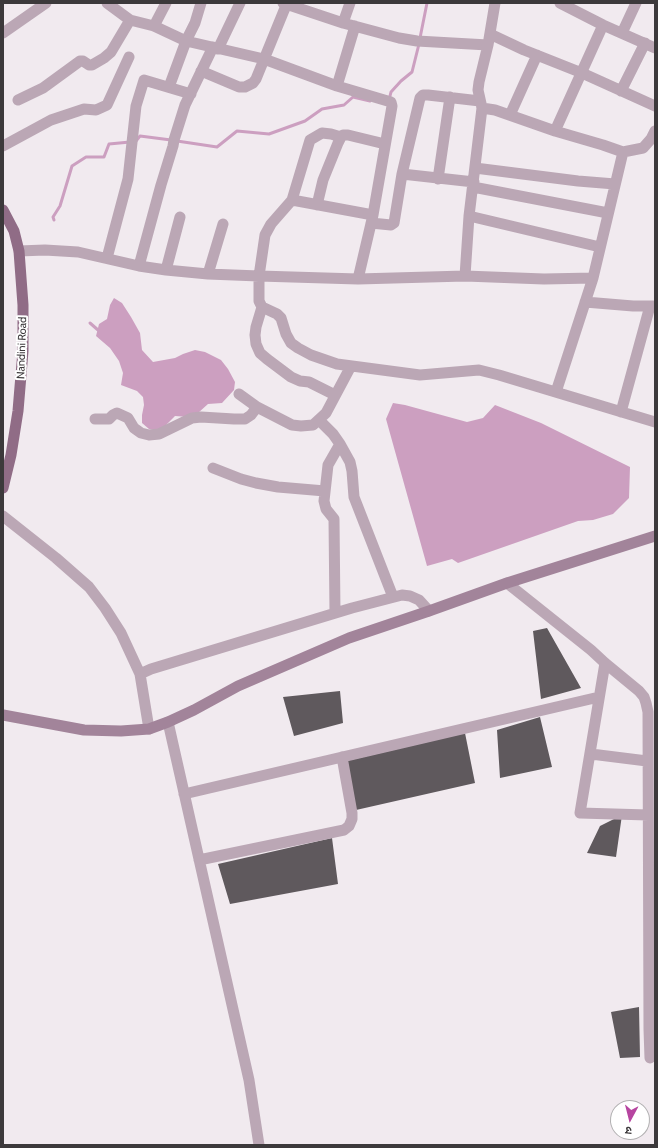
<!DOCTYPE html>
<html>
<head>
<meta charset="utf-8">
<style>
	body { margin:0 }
	#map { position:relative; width:658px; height:1148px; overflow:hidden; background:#f1eaef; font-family:Cabin,"Noto Sans Devanagari",sans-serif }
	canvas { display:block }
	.frame { position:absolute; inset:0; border:4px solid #3c393b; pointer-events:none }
	.north { position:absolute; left:610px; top:1100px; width:40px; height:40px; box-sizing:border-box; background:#fff; border:1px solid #b1b0b1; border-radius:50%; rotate:187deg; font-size:11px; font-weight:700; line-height:16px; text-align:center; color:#3c393b }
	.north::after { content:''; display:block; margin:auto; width:14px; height:18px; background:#b645a0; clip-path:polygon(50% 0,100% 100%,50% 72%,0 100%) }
</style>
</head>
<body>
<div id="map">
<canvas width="658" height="1148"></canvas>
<div class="frame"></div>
<div class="north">उ</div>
</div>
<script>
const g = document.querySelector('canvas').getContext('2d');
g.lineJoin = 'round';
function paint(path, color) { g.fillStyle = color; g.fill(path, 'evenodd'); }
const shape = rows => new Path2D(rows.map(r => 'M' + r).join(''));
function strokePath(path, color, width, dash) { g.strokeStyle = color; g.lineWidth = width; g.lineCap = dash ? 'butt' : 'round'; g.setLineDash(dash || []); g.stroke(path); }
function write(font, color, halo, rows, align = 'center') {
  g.font = font + ' Cabin,sans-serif'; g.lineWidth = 4; g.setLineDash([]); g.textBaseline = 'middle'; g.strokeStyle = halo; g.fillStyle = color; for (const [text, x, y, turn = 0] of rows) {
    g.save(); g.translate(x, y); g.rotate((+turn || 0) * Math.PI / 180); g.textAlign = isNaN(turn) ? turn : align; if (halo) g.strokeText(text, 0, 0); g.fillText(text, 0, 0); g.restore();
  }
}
paint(shape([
	[114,298,122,303,131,317,140,333,142,350,153,362,175,358,183,354,195,350,205,352,221,360,228,369,235,382,234,390,222,403,208,404,198,413,189,417,175,416,160,431,149,429,142,423,142,415,144,405,143,397,137,391,121,385,123,373,119,361,110,348,96,336,99,324,107,319,110,305],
	[393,403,405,405,467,422,483,418,495,405,541,423,630,467,629,498,613,514,593,520,578,521,458,563,452,559,427,566,386,419]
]), '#cc9fc0');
strokePath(shape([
	[420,38,427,3],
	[389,100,391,92,401,81,412,72,419,44],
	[136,141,140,136,171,140],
	[177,141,217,147,237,131,269,134,305,121,322,109,344,105,353,97,370,101],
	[54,220,53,217,60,206,72,166,86,157,104,157,109,144,130,142],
	[90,323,98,330]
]), '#cc9fc0', 3);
paint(shape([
	[547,628,581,688,541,699,533,631],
	[340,691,343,723,294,736,283,697],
	[540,717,552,767,500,778,497,730],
	[465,733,475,783,356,810,346,761],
	[622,815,616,857,587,853,600,826],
	[332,838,338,884,230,904,218,864],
	[639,1007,640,1057,620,1058,611,1012]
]), '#5f595d');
strokePath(shape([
	[107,3,130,20,154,26,186,41,264,59,337,86,391,102,392,106,391,112,373,215,358,279],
	[283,3,343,23,399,38,417,41,488,45],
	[560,3,603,25,655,48],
	[343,23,350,3],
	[154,26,166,3],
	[3,33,46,3],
	[622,33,636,3],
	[490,34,524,50,582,73,655,106],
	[218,49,240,3],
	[201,71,239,87,245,87,253,83,256,79,287,3],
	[337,86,355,26],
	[169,87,186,41,195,23,201,3],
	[621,91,645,43],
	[18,100,43,88,80,61,83,61,89,65,92,65,104,58,111,52,130,20],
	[482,108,495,110,555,131,603,145,623,152,593,278,556,392],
	[510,115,537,55],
	[555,131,603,25],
	[341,137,331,134,322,133,310,140,292,200,271,224,265,235,259,276,259,301,262,307,277,314,281,318,286,334,291,343,298,348,311,355,337,364,420,375,479,370,499,375,655,422],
	[3,146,51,120,84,109,96,110,107,105,129,57],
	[623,152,643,148,651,139,655,131],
	[475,168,578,181,615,184],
	[402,174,474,182],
	[438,179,450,97],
	[473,187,608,213],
	[292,200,373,215],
	[317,205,323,180,338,143,341,137,343,135,348,135,385,144],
	[469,216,600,247],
	[371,223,391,225,394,223,402,174,420,98,423,95,428,95,480,101],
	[19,251,45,250,78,252,139,266,166,270,208,274,259,276,358,279,465,276,544,279,593,278],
	[107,258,128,179,136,106,144,80,191,94],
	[139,266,161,185,173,146,174,140,185,105,213,47],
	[166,270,180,217],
	[208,274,223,224],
	[465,276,469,216,482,108,478,90,479,82,488,45,495,3],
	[585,302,633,306,655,306],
	[262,307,256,327,255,335,256,344,260,353,267,359,291,377,300,381,309,382,335,395],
	[239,394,257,407,292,425,301,426,313,425,326,413,351,366],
	[621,412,650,306],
	[95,419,109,419,113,415,117,413,128,418,134,428,141,433,149,435,159,434,192,418,201,417,234,419,245,419,251,415,257,407],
	[319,420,333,434,340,444,350,462,352,471,354,497,393,597],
	[213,468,241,479,256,483,278,487,325,491],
	[3,516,56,558,89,587,105,608,121,633,140,674],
	[507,583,591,650,605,663,639,691,644,697,646,703,648,712,649,1029,650,1058],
	[335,613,334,519,326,509,324,501,328,465,340,444],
	[605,663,580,813,648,815],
	[168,722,249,1080,259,1145],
	[149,729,140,674,151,669,352,608,402,595,410,596,419,600,429,611],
	[591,754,647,761],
	[184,794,599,697],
	[199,860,344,830,349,826,352,819,352,813,342,757]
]), '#bba7b5', 11);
strokePath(shape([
	[3,715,84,730,121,731,149,729,168,722,194,710,238,686,349,638,429,611,507,583,655,536]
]), '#a2849a', 11);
strokePath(shape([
	[3,210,14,231,19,251,23,305,23,351,18,411,11,455,3,488]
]), '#906c86', 11);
write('11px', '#3c393b', '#fff', [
	["Nandini Road",22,348,-88]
]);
</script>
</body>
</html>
